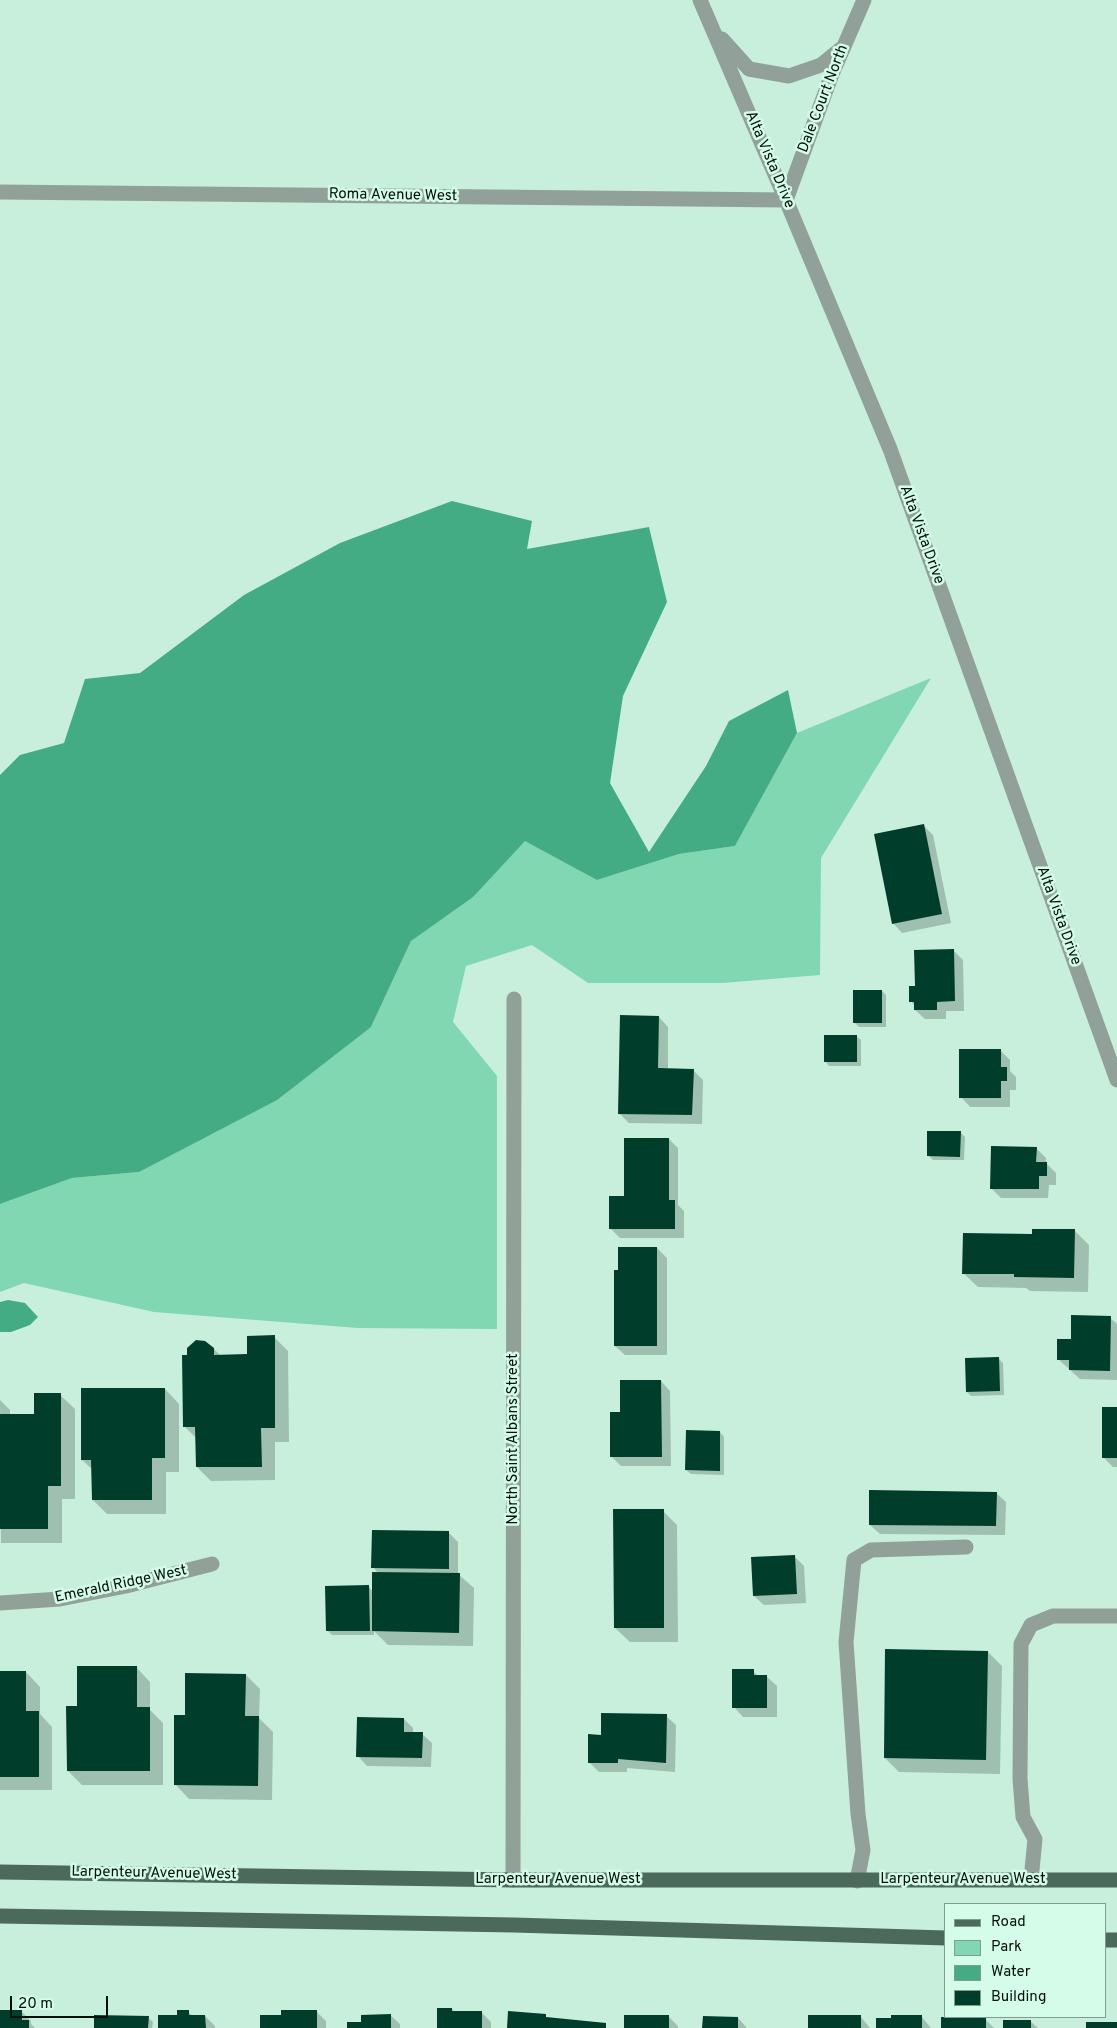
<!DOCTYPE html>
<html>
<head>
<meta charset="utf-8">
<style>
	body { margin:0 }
	#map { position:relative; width:1117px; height:2028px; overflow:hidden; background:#c7efdc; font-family:Overpass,sans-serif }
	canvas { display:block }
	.legend { position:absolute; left:944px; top:1903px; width:162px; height:115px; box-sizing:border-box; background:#d4fce9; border:1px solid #809d8f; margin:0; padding:6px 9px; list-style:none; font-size:15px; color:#030f09 }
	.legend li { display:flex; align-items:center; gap:10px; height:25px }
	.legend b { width:25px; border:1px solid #809d8f }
	.scale { position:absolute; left:10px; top:1996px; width:98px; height:22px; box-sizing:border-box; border:2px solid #030f09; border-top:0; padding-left:6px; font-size:15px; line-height:18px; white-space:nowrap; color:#030f09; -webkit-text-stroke:4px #d4fce9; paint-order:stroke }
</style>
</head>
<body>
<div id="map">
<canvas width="1117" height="2028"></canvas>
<ul class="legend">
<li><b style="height:6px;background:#4c6a5c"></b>Road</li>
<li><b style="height:14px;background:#80d7b2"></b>Park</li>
<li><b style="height:14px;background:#44ac85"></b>Water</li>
<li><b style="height:14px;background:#003d2a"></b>Building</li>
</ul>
<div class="scale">20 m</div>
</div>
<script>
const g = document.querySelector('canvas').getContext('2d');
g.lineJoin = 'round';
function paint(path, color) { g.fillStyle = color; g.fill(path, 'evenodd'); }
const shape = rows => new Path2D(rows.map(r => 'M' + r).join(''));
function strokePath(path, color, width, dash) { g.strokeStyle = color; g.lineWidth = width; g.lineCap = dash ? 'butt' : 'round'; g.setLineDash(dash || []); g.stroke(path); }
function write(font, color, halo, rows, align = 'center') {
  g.font = font + ' Overpass,sans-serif'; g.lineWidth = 5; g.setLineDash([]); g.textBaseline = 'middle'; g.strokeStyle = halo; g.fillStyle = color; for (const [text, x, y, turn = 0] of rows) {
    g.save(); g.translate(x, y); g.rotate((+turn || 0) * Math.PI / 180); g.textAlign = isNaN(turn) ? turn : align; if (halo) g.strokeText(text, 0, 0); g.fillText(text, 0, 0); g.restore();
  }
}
paint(shape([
	[931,678,821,858,820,975,723,983,588,983,532,945,466,966,453,1022,497,1076,497,1329,358,1328,154,1312,24,1283,0,1292,0,1204,72,1178,139,1172,371,1027,411,941,525,840,597,880,679,854,735,846,797,733]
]), '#80d7b2');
paint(shape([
	[452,501,532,521,527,549,649,527,667,602,623,696,610,783,649,852,706,766,729,721,788,690,797,733,735,846,679,854,597,880,525,841,473,897,411,941,371,1027,277,1100,139,1172,72,1178,0,1204,0,775,20,755,64,743,85,679,140,673,244,595,340,543],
	[8,1300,25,1303,38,1317,30,1325,11,1332,0,1332,0,1302]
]), '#44ac85');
paint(shape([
	[923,825,933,835,951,923,902,933,893,923],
	[954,951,963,960,964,1011,946,1011,946,1019,925,1019,915,1010,915,1006,911,1001,916,988],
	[882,991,886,995,886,1027,859,1027,855,1023],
	[659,1017,668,1027,668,1070,693,1070,703,1080,702,1124,629,1123,619,1113],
	[856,1036,861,1040,861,1066,829,1066,825,1061],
	[1000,1050,1010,1060,1010,1071,1016,1077,1016,1090,1010,1090,1010,1107,970,1107,961,1097],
	[960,1132,965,1137,964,1160,933,1160,928,1155],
	[669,1139,678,1148,678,1205,684,1211,684,1238,620,1238,610,1228,625,1197],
	[1036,1148,1046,1158,1046,1163,1056,1173,1056,1185,1049,1185,1048,1198,1001,1198,991,1188],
	[1074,1230,1089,1245,1088,1292,1030,1291,1026,1288,978,1287,963,1273,1033,1235],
	[657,1248,667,1258,667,1355,625,1355,615,1346],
	[1110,1318,1117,1324,1117,1380,1080,1379,1058,1359,1072,1341],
	[274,1337,288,1351,289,1442,275,1442,275,1480,211,1481,197,1467,197,1439,184,1426,214,1349,221,1356,248,1356],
	[998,1358,1003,1363,1004,1395,971,1396,967,1392],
	[661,1381,670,1391,671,1466,621,1466,611,1456,621,1413],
	[165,1389,179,1404,179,1472,166,1472,166,1514,107,1514,93,1500,93,1470,82,1460],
	[60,1395,75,1409,75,1499,62,1499,62,1543,1,1543,0,1400,10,1410,10,1415,35,1415],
	[1117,1408,1117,1467,1113,1467,1103,1457],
	[720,1432,724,1437,724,1475,691,1474,686,1470],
	[996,1493,1006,1502,1005,1535,880,1534,870,1525],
	[663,1511,677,1525,678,1642,630,1642,615,1628],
	[448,1532,458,1542,458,1574,474,1588,473,1646,388,1645,374,1631,374,1635,332,1635,328,1631,368,1587,374,1592,378,1573,373,1567],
	[794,1556,804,1566,806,1603,764,1605,754,1596],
	[988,1652,1002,1666,1000,1774,899,1772,885,1758],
	[136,1667,150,1682,150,1710,163,1723,163,1785,82,1785,68,1771,78,1707],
	[753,1671,759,1677,767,1677,777,1686,777,1717,743,1717,734,1707],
	[0,1672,26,1672,40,1687,40,1714,52,1727,52,1790,0,1790],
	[246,1675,260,1689,259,1718,273,1732,272,1800,189,1799,175,1784,186,1717],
	[666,1716,676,1725,675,1772,627,1768,627,1772,599,1772,589,1762,602,1736],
	[404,1719,413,1728,413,1733,422,1734,432,1743,431,1767,367,1766,358,1756],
	[452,2009,455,2013,482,2013,491,2022,491,2028,438,2028],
	[0,2011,21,2011,31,2021,31,2024,35,2028,0,2028],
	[188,2012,193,2016,205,2016,215,2026,215,2028,160,2028],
	[317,2012,326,2021,326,2028,262,2028,283,2016],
	[390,2015,400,2024,400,2028,349,2028],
	[668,2016,678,2026,678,2028,625,2028],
	[860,2016,870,2028,810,2028],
	[921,2016,931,2028,877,2028],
	[148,2018,153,2022,152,2028,95,2028],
	[738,2018,747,2028,704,2028],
	[985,2019,994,2028,943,2028],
	[1030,2021,1038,2028,1045,2028,1005,2028]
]), '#0003');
paint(shape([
	[924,824,942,914,892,924,874,834],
	[954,949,955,1001,937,1002,937,1010,914,1010,914,1002,909,1002,909,986,915,986,914,950],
	[853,990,882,990,882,1023,853,1023],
	[620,1015,659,1016,658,1068,694,1069,692,1115,618,1114],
	[824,1035,857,1035,857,1062,824,1062],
	[959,1049,1001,1049,1001,1067,1007,1067,1007,1081,1001,1081,1001,1098,959,1098],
	[927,1131,961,1131,960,1157,927,1156],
	[624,1138,669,1138,669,1200,675,1200,675,1229,609,1229,609,1196,624,1196],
	[991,1146,1037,1147,1036,1162,1047,1162,1047,1176,1039,1176,1039,1189,990,1189],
	[1032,1229,1075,1229,1074,1278,1014,1277,1014,1274,962,1274,963,1233,1032,1234],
	[618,1247,657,1247,657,1346,614,1346,614,1270,618,1270],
	[1071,1315,1111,1316,1110,1371,1069,1370,1069,1360,1057,1360,1057,1339,1071,1339],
	[275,1335,275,1428,261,1428,262,1467,196,1467,195,1427,183,1427,182,1355,187,1355,187,1348,196,1340,205,1341,214,1348,214,1355,247,1354,247,1336],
	[999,1357,1000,1391,966,1392,965,1358],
	[620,1380,661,1380,662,1457,610,1457,610,1412,620,1412],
	[81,1388,165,1388,165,1458,152,1458,152,1500,92,1500,91,1460,81,1460],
	[34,1393,61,1393,61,1486,48,1486,48,1529,0,1529,0,1414,34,1414],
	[1102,1407,1117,1407,1117,1458,1102,1458],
	[686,1430,720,1431,720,1471,685,1470],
	[869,1490,997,1492,996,1526,869,1525],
	[613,1509,664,1509,664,1628,614,1628],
	[372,1530,449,1531,449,1569,371,1568],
	[795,1555,797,1594,753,1596,751,1557],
	[372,1572,460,1573,459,1633,372,1631],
	[369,1585,370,1631,326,1631,325,1586],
	[885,1649,988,1651,986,1760,884,1758],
	[77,1666,137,1666,137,1707,150,1707,150,1771,67,1771,66,1706,77,1706],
	[732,1669,754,1669,754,1675,767,1675,767,1708,732,1708],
	[0,1671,26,1671,26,1711,39,1711,39,1777,0,1777],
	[185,1673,246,1674,245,1716,259,1716,258,1786,174,1785,174,1715,185,1715],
	[601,1713,667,1714,666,1763,618,1759,618,1763,588,1763,588,1734,601,1735],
	[357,1717,404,1718,404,1732,423,1732,422,1758,356,1757],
	[437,2008,452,2008,452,2011,482,2011,482,2028,437,2028],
	[0,2010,22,2010,22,2020,29,2020,29,2028,0,2028],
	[177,2010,189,2010,189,2015,205,2015,206,2028,158,2028,158,2015,177,2015],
	[281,2010,317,2010,317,2028,260,2028,260,2015,281,2015],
	[508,2011,546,2014,546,2017,606,2023,606,2028,507,2028],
	[391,2014,391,2028,347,2028,347,2022,361,2022,361,2015],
	[94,2015,149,2016,148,2028,94,2028],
	[624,2015,669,2015,669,2028,624,2028],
	[808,2015,861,2015,861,2028,808,2028],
	[891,2015,922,2015,922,2028,876,2028,876,2018,891,2018],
	[703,2016,738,2017,738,2028,702,2028],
	[941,2017,986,2018,986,2028,941,2028],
	[1003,2020,1031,2020,1031,2028,1003,2028],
	[1086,2022,1117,2022,1117,2028,1086,2028]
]), '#003d2a');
strokePath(shape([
	[700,0,786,200,890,449,1117,1080],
	[722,39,749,69,789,76,821,65,842,48],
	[0,192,786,200,832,74,864,0],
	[0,1603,60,1599,126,1586,212,1564],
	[513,1880,514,999],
	[1031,1880,1035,1839,1023,1817,1020,1779,1021,1644,1031,1625,1053,1616,1117,1616],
	[857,1881,863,1850,858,1814,846,1642,854,1560,871,1550,966,1547]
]), '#91a199', 15);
strokePath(shape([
	[0,1872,513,1880,1117,1880],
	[0,1916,514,1925,946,1938],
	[1106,1940,1117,1940]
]), '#4c6a5c', 15);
write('15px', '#030f09', '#d4fce9', [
	["Dale Court North",824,99,-69],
	["Alta Vista Drive",769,160,67],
	["Roma Avenue West",393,196,1],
	["Alta Vista Drive",921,535,70],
	["Alta Vista Drive",1058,916,70],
	["North Saint Albans Street",514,1439,-90],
	["Emerald Ridge West",121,1585,-12],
	["Larpenteur Avenue West",154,1874,1],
	["Larpenteur Avenue West",558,1880],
	["Larpenteur Avenue West",963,1880]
]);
</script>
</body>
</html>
